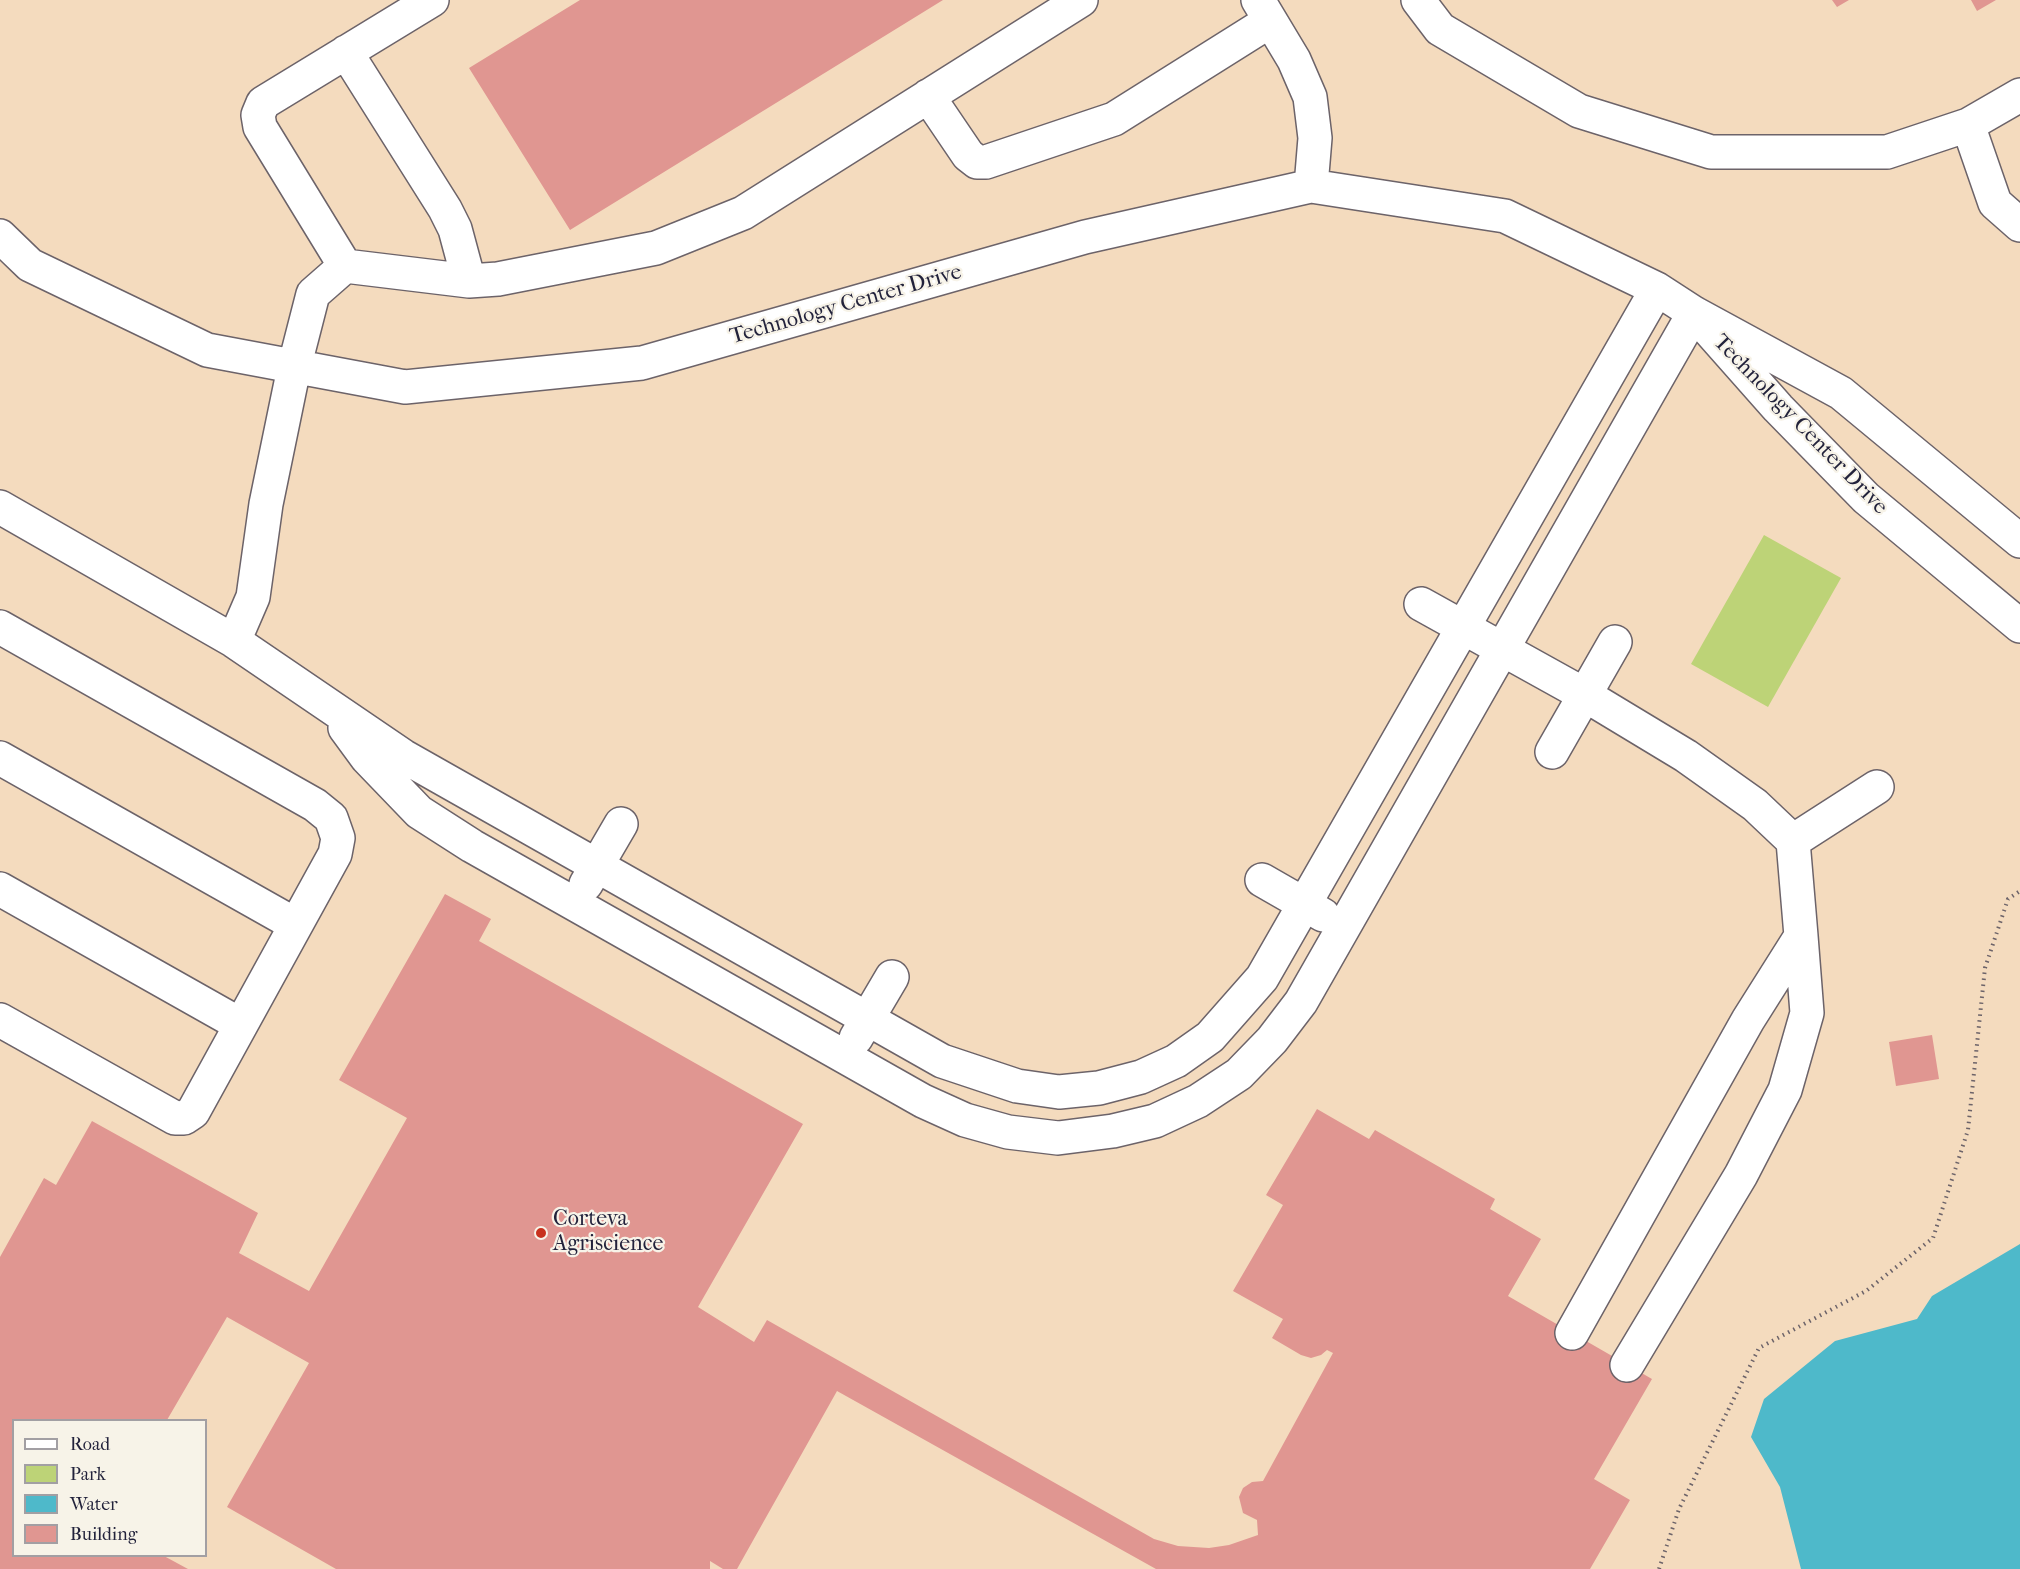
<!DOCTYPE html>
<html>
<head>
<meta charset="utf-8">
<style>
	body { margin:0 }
	#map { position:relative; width:2020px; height:1569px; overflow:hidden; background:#f4dbbe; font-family:"IM FELL French Canon",serif }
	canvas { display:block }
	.legend { position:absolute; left:12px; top:1419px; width:195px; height:138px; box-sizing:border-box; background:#f7f3e8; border:2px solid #a29fa3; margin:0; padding:8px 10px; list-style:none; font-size:18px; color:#22223b }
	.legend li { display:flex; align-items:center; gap:12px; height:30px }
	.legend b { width:30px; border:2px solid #a29fa3 }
</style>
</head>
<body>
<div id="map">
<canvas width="2020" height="1569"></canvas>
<ul class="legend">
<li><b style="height:8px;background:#fff"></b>Road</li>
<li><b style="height:16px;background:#bdd377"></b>Park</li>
<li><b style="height:16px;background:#4eb9ca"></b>Water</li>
<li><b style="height:16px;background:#e09691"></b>Building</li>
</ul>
</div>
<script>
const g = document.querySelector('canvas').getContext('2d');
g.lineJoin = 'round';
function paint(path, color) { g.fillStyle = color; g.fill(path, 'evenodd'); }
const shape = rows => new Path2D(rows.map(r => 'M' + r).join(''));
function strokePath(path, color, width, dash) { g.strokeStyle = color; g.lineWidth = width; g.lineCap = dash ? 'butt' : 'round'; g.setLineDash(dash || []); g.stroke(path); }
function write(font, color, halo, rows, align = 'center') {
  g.font = font + ' "IM FELL French Canon",serif'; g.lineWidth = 4.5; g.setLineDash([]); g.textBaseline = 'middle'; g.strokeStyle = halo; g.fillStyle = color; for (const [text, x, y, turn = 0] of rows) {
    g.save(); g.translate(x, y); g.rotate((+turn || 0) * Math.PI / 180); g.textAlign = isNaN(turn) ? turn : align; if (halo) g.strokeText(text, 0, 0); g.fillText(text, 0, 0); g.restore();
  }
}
paint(shape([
	[1764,535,1841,578,1768,707,1691,664]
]), '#bdd377');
paint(shape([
	[2020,1244,2020,1569,1801,1569,1780,1487,1751,1437,1764,1399,1835,1341,1917,1319,1932,1296]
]), '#4eb9ca');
paint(shape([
	[580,0,943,0,570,230,469,68],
	[1832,0,1849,0,1837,7],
	[1971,0,1996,0,1977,11],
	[445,894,491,919,479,941,803,1124,698,1307,754,1342,767,1320,1154,1539,1178,1546,1209,1548,1229,1545,1258,1535,1257,1520,1243,1513,1239,1497,1243,1488,1252,1482,1263,1481,1333,1353,1327,1350,1321,1355,1311,1358,1301,1355,1272,1338,1283,1319,1233,1291,1283,1205,1266,1195,1317,1109,1369,1139,1375,1130,1495,1199,1490,1209,1541,1239,1508,1296,1652,1379,1594,1479,1630,1500,1590,1569,1156,1569,837,1391,737,1569,723,1569,710,1561,710,1569,336,1569,227,1507,309,1363,227,1317,167,1420,14,1420,14,1556,164,1556,188,1569,0,1569,0,1257,44,1178,56,1185,92,1121,258,1213,239,1253,309,1291,407,1118,339,1080],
	[1932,1035,1939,1079,1896,1086,1889,1042]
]), '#e09691');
const minor = shape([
	[1258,0,1294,60,1310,97,1315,138,1311,186],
	[1418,0,1440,29,1579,111,1711,152,1887,152,1968,125,2020,95],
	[346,52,445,209,455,229,469,281],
	[928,96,968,155,977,162,986,162,1114,119,1270,21],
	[1968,125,1995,203,2020,225],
	[0,236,30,265,207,350,405,387,642,363,1085,237,1311,186,1505,216,1657,289,1694,313,1841,393,2020,541],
	[345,266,260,127,258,115,263,103,432,0],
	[1709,330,1778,408,1866,498,2020,626],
	[0,507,234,641,253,597,266,504,294,368,313,294,345,266,469,281,498,279,656,248,743,213,1081,0],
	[1421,604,1585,695,1686,756,1755,805,1793,841,1801,936,1748,1020,1572,1333],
	[0,627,315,805,331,818,338,838,335,854,193,1112,184,1118,175,1118,0,1020],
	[234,641,403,756,942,1061,1017,1086,1059,1092,1099,1088,1141,1077,1176,1061,1210,1037,1262,978,1657,289],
	[345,728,367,758,419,812,472,846,923,1101,965,1120,1008,1132,1058,1138,1113,1131,1155,1121,1198,1101,1239,1074,1272,1040,1301,1002,1694,313],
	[1552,752,1615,642],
	[0,758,296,925],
	[1793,841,1877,787],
	[1262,880,1323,915],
	[586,884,621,824],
	[0,889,241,1025],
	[856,1038,892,977],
	[1627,1365,1741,1175,1785,1090,1807,1013,1801,936]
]);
strokePath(minor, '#6c6369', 36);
strokePath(shape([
	[1659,1569,1679,1509,1759,1348,1866,1291,1933,1238,1968,1130,1985,968,2008,899,2020,891]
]), '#6c6369', 4, [1.5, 4.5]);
strokePath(minor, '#fff', 33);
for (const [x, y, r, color] of [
	[541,1233,6,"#c8321e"]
]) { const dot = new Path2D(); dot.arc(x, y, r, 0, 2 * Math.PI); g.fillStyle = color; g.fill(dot); strokePath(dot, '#f7f3e8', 2); }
write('22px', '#22223b', '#f7f3e8', [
	["Technology Center Drive",846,305,-16],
	["Technology Center Drive",1800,425,46]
]);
write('22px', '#22223b', '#f7f3e8', [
	["Corteva",553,1220],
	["Agriscience",553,1245]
], 'left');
</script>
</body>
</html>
